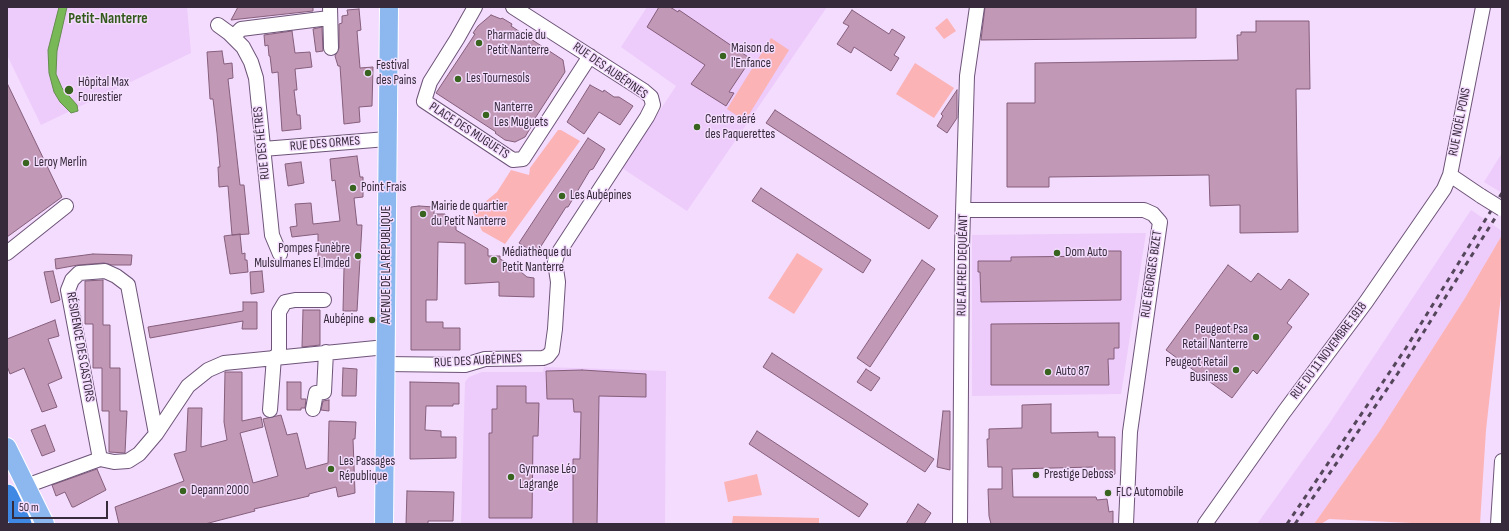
<!DOCTYPE html>
<html>
<head>
<meta charset="utf-8">
<style>
	body { margin:0 }
	#map { position:relative; width:1509px; height:531px; overflow:hidden; background:#f4dcfe; font-family:"Sofia Sans Condensed",sans-serif }
	canvas { display:block }
	.frame { position:absolute; inset:0; border:8px solid #362a3b; pointer-events:none }
	.scale { position:absolute; left:12px; top:501px; width:96px; height:18px; box-sizing:border-box; border:2px solid #362a3b; border-top:0; padding-left:5px; font-size:12px; line-height:14px; white-space:nowrap; color:#362a3b; -webkit-text-stroke:3px #f4dcfe; paint-order:stroke }
</style>
</head>
<body>
<div id="map">
<canvas width="1509" height="531"></canvas>
<div class="frame"></div>
<div class="scale">50 m</div>
</div>
<script>
const g = document.querySelector('canvas').getContext('2d');
g.lineJoin = 'round';
function paint(path, color) { g.fillStyle = color; g.fill(path, 'evenodd'); }
const shape = rows => new Path2D(rows.map(r => 'M' + r).join(''));
function strokePath(path, color, width, dash) { g.strokeStyle = color; g.lineWidth = width; g.lineCap = dash ? 'butt' : 'round'; g.setLineDash(dash || []); g.stroke(path); }
function write(font, color, halo, rows, align = 'center') {
  g.font = font + ' "Sofia Sans Condensed",sans-serif'; g.lineWidth = 3; g.setLineDash([]); g.textBaseline = 'middle'; g.strokeStyle = halo; g.fillStyle = color; for (const [text, x, y, turn = 0] of rows) {
    g.save(); g.translate(x, y); g.rotate((+turn || 0) * Math.PI / 180); g.textAlign = isNaN(turn) ? turn : align; if (halo) g.strokeText(text, 0, 0); g.fillText(text, 0, 0); g.restore();
  }
}
paint(shape([
	[7,7,187,7,191,53,41,125,7,55],
	[647,7,827,7,687,211,622,168,676,86,621,47],
	[1502,153,1502,193,1484,182],
	[1471,210,1502,231,1502,235,1465,298,1379,432,1314,524,1257,524,1329,424],
	[1146,233,1121,394,972,396,972,235],
	[544,367,666,371,665,524,461,524,465,382,469,377,482,372,543,372]
]), '#edcbfb');
paint(shape([
	[947,18,956,31,944,39,935,28],
	[771,38,789,50,745,121,727,109],
	[915,63,954,88,934,118,896,94],
	[558,130,561,130,580,141,505,244,482,231,473,212,497,192,511,170,529,175,530,168],
	[1502,235,1502,286,1486,430,1480,524,1432,524,1329,519,1321,524,1314,524,1379,432,1465,298],
	[797,253,823,269,794,314,768,298],
	[757,474,762,495,728,502,724,482],
	[733,516,819,518,819,524,732,524]
]), '#fbb3b6');
const water = shape([
	[59,7,67,7,57,51,56,74,62,88,77,105,78,111,71,113,60,102,54,92,49,73,48,50,59,7]
]);
paint(water, '#79b857');
strokePath(water, '#658d4f', 1);
const building = shape([
	[238,7,313,7,313,11,231,20,238,7],
	[659,7,670,7,678,12,679,10,751,59,729,92,734,93,726,106,691,84,705,65,647,27,659,7],
	[985,7,1196,7,1196,38,981,40,985,7],
	[359,9,361,30,357,31,360,68,373,67,372,106,359,107,360,122,344,124,340,66,338,66,335,56,339,48,339,24,342,23,342,16,348,15,347,10,359,9],
	[852,10,889,34,892,29,905,37,894,55,899,58,891,71,854,47,851,53,837,44,849,26,843,23,852,10],
	[491,15,501,19,502,18,512,24,511,26,563,60,565,72,530,126,531,127,525,137,515,142,505,140,495,133,496,132,436,93,475,34,473,33,478,26,491,15],
	[1256,21,1309,21,1310,89,1296,89,1298,232,1240,233,1240,205,1210,206,1209,175,1049,177,1049,187,1007,187,1007,103,1035,103,1035,63,1238,60,1237,35,1241,35,1241,32,1256,32,1256,21],
	[322,27,323,51,316,52,313,29,322,27],
	[292,31,295,53,310,52,312,67,295,69,297,90,294,90,297,115,300,115,301,129,282,131,278,72,272,73,270,56,269,56,268,45,265,46,264,35,292,31],
	[222,51,224,64,232,63,233,78,228,79,240,185,244,185,249,234,232,235,228,186,219,187,218,167,220,167,217,133,213,99,210,99,207,52,222,51],
	[7,83,62,197,7,237,7,83],
	[590,85,603,92,604,90,614,97,619,97,633,106,620,125,599,112,584,134,567,122,590,85],
	[957,90,957,118,947,133,937,126,943,116,941,114,957,90],
	[775,110,938,216,929,229,766,123,775,110],
	[588,138,605,149,593,169,590,170,568,207,566,207,536,254,519,243,588,138],
	[357,156,360,177,363,177,363,197,354,198,357,225,362,225,357,311,343,311,344,268,318,267,318,234,292,237,290,227,297,226,295,204,311,203,313,224,340,221,335,180,332,181,330,159,357,156],
	[301,162,304,183,288,186,285,164,301,162],
	[761,188,871,260,863,273,752,201,761,188],
	[419,206,434,207,434,214,445,214,445,222,456,223,456,230,488,249,488,256,500,256,500,259,515,267,527,277,534,278,534,297,499,296,499,282,465,284,465,243,438,242,437,300,426,300,426,322,443,322,443,328,460,328,460,350,411,350,411,207,419,206],
	[240,234,242,254,245,253,245,260,247,260,248,272,230,274,224,236,240,234],
	[1107,251,1121,251,1121,300,981,302,980,272,978,272,978,261,1011,261,1011,257,1107,256,1107,251],
	[93,254,132,255,131,265,112,265,104,263,78,265,56,269,55,259,93,254],
	[922,260,935,269,870,367,857,358,922,260],
	[1228,265,1251,282,1258,273,1281,290,1289,279,1309,294,1287,323,1292,327,1257,374,1253,370,1232,398,1166,350,1228,265],
	[53,271,60,300,51,303,44,272,53,271],
	[262,271,264,292,251,294,250,272,262,271],
	[103,280,103,325,110,325,110,368,120,368,120,411,127,411,125,453,109,452,109,411,102,411,102,368,93,368,93,324,85,324,85,281,103,280],
	[243,302,257,302,257,329,242,329,243,321,150,338,148,327,243,311,243,302],
	[303,310,320,310,320,345,302,347,303,310],
	[55,320,59,336,48,339,62,378,48,384,57,407,42,412,24,368,10,374,7,366,7,339,55,320],
	[1119,323,1119,348,1114,348,1114,359,1108,359,1109,385,991,385,991,324,1119,323],
	[772,353,934,459,925,472,763,367,772,353],
	[343,368,357,369,356,396,342,396,343,368],
	[866,369,880,378,871,391,857,382,866,369],
	[582,370,646,374,646,397,599,396,597,524,573,524,573,459,580,459,581,412,574,412,573,399,547,399,546,371,582,370],
	[225,372,242,372,242,421,261,417,263,427,240,433,253,483,278,476,263,419,281,415,287,435,297,433,306,469,328,463,329,421,356,422,355,439,353,439,355,493,338,497,336,487,309,494,309,496,254,509,255,511,205,524,119,524,115,507,184,481,174,454,186,451,188,408,202,408,201,447,227,440,224,422,225,372],
	[287,382,301,382,301,399,306,399,305,408,301,408,301,410,287,410,287,382],
	[410,382,459,383,459,404,453,404,453,406,426,406,425,430,441,431,441,437,456,437,456,458,410,459,410,382],
	[497,386,526,386,526,403,539,403,538,436,533,436,532,518,489,518,489,433,492,433,492,409,497,409,497,386],
	[329,400,329,411,321,410,323,401,329,400],
	[1051,404,1051,433,1098,432,1098,437,1115,437,1115,474,1111,476,1100,476,1095,467,1012,469,1013,497,1096,497,1097,500,1107,499,1109,512,1113,511,1113,524,991,524,989,516,988,489,1002,489,1002,467,988,467,987,439,989,439,989,429,1022,428,1022,405,1051,404],
	[943,411,950,411,950,470,937,467,943,411],
	[45,425,55,451,42,456,31,430,45,425],
	[757,431,868,504,859,517,749,444,757,431],
	[97,469,106,490,74,507,72,507,65,492,56,496,52,485,97,469],
	[407,491,454,492,453,521,428,521,428,524,406,524,407,491],
	[918,504,931,513,924,524,906,524,918,504]
]);
paint(building, '#c198b6');
strokePath(building, '#855e7b', 1);
const minor = shape([
	[330,7,331,48],
	[475,7,457,39,430,82,424,101,513,160,523,159,590,56],
	[218,25,229,33,243,47,251,62,256,78,272,235,280,254],
	[233,37,241,29,329,18],
	[263,149,387,139],
	[1450,175,1481,196],
	[964,210,1144,210,1153,214,1160,222,1130,432,1126,524],
	[7,253,66,206],
	[279,357,279,312,285,302,295,300,324,300],
	[386,364,465,365,485,359,543,358,548,356,552,351,555,329,558,282,555,262,557,255,647,117,653,105,651,97,644,91,513,7],
	[313,409,316,393,324,392,326,352],
	[270,410,274,357],
	[100,459,68,290,72,280,79,273,105,271,116,276,128,285,156,434],
	[26,486,100,459,114,462,128,461,139,454,156,434,188,386,208,370,224,363,386,347],
	[960,524,962,247,967,76,977,7],
	[1205,524,1284,412,1366,302,1444,189,1450,175,1483,7],
	[1498,524,1502,461]
]);
const major = shape([
	[7,447,45,524],
	[384,524,389,7]
]);
const highway = shape([
	[7,495,21,524]
]);
strokePath(minor, '#6d5478', 16);
strokePath(major, '#fff', 20);
strokePath(highway, '#fff', 23);
strokePath(minor, '#fff', 14);
strokePath(major, '#8cb8ef', 18);
strokePath(highway, '#3f88e4', 21);
strokePath(shape([
	[1287,524,1406,348,1502,193],
	[1295,524,1398,373,1502,207]
]), '#54465a', 3, [5, 5]);
const minorBridge = shape([
	[1481,196,1502,209]
]);
strokePath(minorBridge, '#6d5478', 16, []);
strokePath(minorBridge, '#fff', 14);
for (const [x, y, r, color] of [
	[479,43,4,"#396420"],
	[723,56,4,"#396420"],
	[368,73,4,"#396420"],
	[458,79,4,"#396420"],
	[69,90,5,"#396420"],
	[486,115,4,"#396420"],
	[697,127,4,"#396420"],
	[26,163,4,"#396420"],
	[353,188,4,"#396420"],
	[562,196,4,"#396420"],
	[423,214,4,"#396420"],
	[1057,253,4,"#396420"],
	[358,256,4,"#396420"],
	[494,260,4,"#396420"],
	[372,320,4,"#396420"],
	[1256,337,4,"#396420"],
	[1236,370,4,"#396420"],
	[1048,372,4,"#396420"],
	[331,469,4,"#396420"],
	[1036,475,4,"#396420"],
	[511,477,4,"#396420"],
	[183,491,4,"#396420"],
	[1108,493,4,"#396420"]
]) { const dot = new Path2D(); dot.arc(x, y, r, 0, 2 * Math.PI); g.fillStyle = color; g.fill(dot); strokePath(dot, '#f4dcfe', 1.5); }
write('13px', '#362a3b', '#f4dcfe', [
	["Pharmacie du",487,36],
	["Petit Nanterre",487,51],
	["Maison de",731,49],
	["l'Enfance",731,64],
	["Festival",376,66],
	["des Pains",376,81],
	["Les Tournesols",466,79],
	["Hôpital Max",78,83],
	["Fourestier",78,98],
	["Nanterre",494,108],
	["Les Muguets",494,123],
	["Centre aéré",705,120],
	["des Paquerettes",705,135],
	["Leroy Merlin",34,163],
	["Point Frais",361,188],
	["Les Aubépines",570,196],
	["Mairie de quartier",431,207],
	["du Petit Nanterre",431,222],
	["Pompes Funèbre",350,249,"right"],
	["Mulsulmanes El Imded",350,264,"right"],
	["Médiathèque du",502,253],
	["Petit Nanterre",502,268],
	["Dom Auto",1065,253],
	["Aubépine",364,320,"right"],
	["Peugeot Psa",1248,330,"right"],
	["Retail Nanterre",1248,345,"right"],
	["Peugeot Retail",1228,363,"right"],
	["Business",1228,378,"right"],
	["Auto 87",1056,372],
	["Les Passages",339,462],
	["République",339,477],
	["Gymnase Léo",519,470],
	["Lagrange",519,485],
	["Prestige Deboss",1044,475],
	["Depann 2000",191,491],
	["FLC Automobile",1116,493]
], 'left');
write('13px', '#362a3b', '#f4dcfe', [
	["RUE DES AUBÉPINES",610,71,35],
	["RUE NOËL PONS",1460,122,-79],
	["PLACE DES MUGUETS",469,131,33],
	["RUE DES HÊTRES",262,143,-96],
	["RUE DES ORMES",325,144,-5],
	["AVENUE DE LA RÉPUBLIQUE",387,265,-90],
	["RUE ALFRED DEQUÉANT",963,265,-89],
	["RUE GEORGES BIZET",1152,274,-82],
	["RÉSIDENCE DES CASTORS",80,347,80],
	["RUE DU 11 NOVEMBRE 1918",1329,351,-53],
	["RUE DES AUBÉPINES",478,361,-3]
]);
write('bold 15px', '#355b1e', '#f4dcfe', [
	["Petit-Nanterre",108,19]
]);
</script>
</body>
</html>
